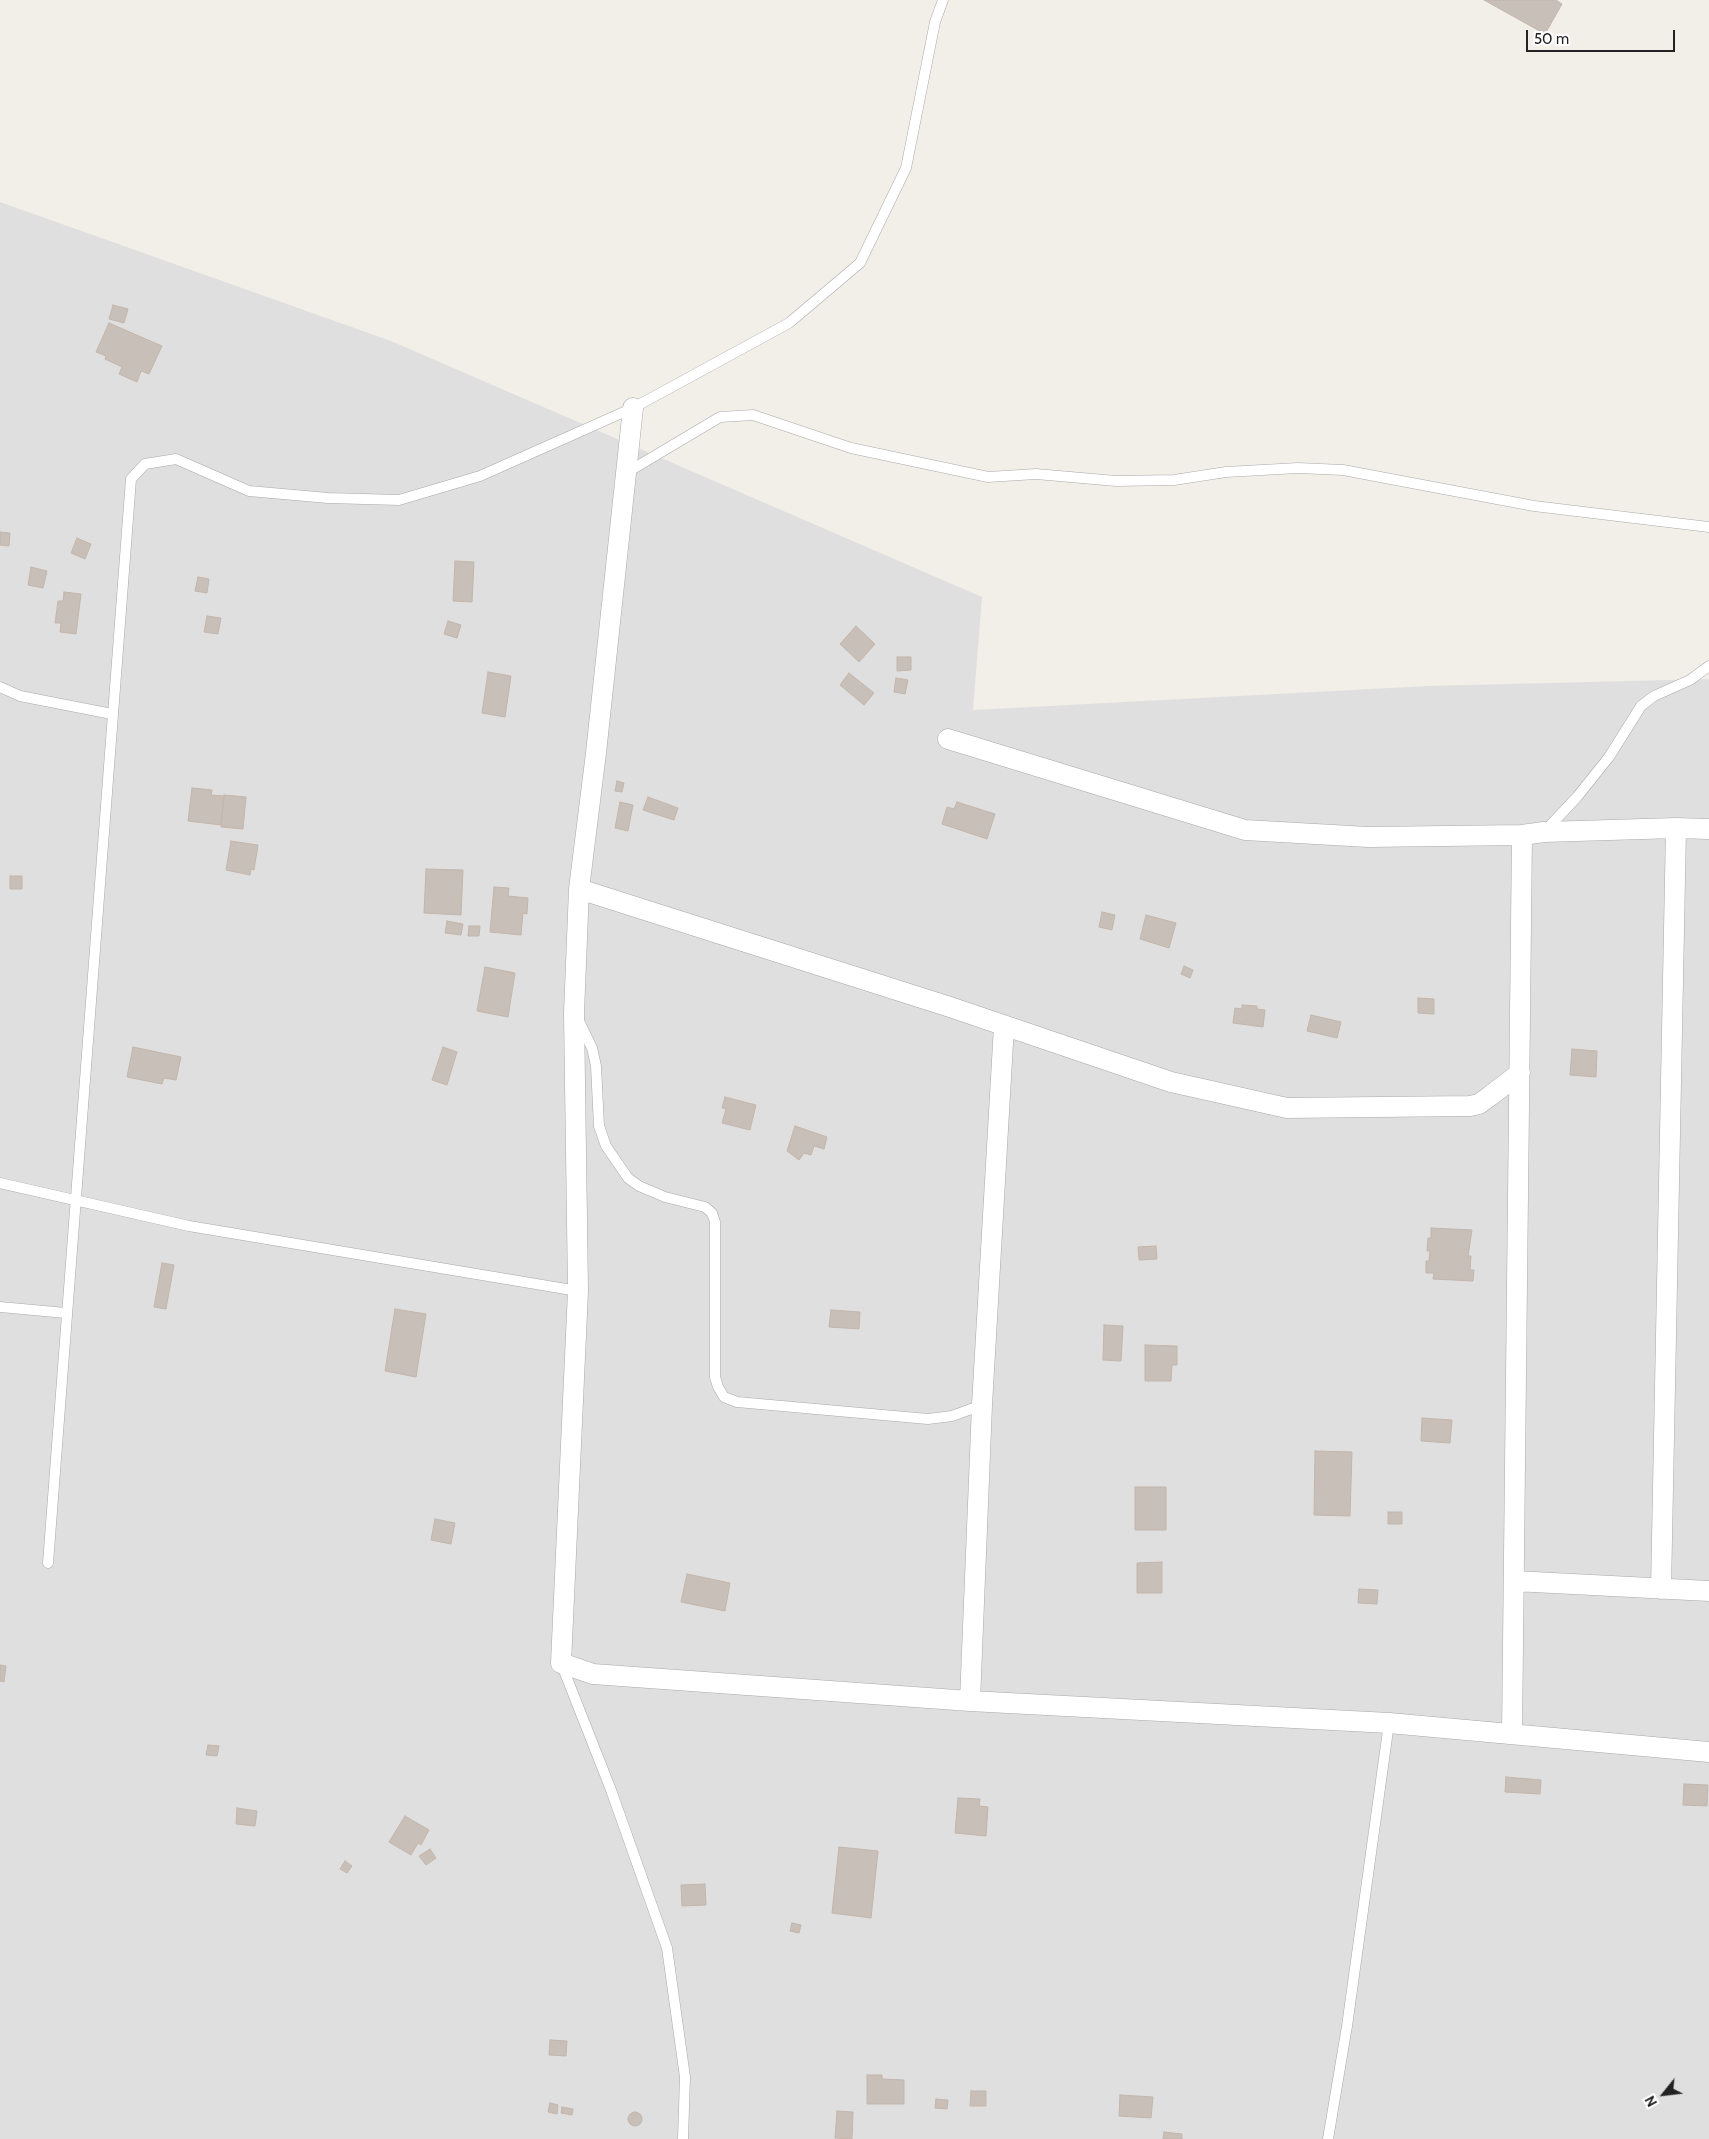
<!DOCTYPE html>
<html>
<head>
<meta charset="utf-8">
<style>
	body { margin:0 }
	#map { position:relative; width:1709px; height:2139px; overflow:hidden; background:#f2efe9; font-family:Cabin,sans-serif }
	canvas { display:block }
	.north { position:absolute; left:1639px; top:2069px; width:50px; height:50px; -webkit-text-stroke:4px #fff; paint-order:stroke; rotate:241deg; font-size:14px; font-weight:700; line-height:20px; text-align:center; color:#222 }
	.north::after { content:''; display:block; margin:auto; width:18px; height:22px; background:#222; clip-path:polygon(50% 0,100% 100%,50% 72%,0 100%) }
	.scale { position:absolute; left:1526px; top:30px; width:149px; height:22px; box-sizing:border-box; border:2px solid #222; border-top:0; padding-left:6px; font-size:15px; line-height:18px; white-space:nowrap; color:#222; -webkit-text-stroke:4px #fff; paint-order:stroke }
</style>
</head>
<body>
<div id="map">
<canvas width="1709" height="2139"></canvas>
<div class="north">N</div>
<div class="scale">50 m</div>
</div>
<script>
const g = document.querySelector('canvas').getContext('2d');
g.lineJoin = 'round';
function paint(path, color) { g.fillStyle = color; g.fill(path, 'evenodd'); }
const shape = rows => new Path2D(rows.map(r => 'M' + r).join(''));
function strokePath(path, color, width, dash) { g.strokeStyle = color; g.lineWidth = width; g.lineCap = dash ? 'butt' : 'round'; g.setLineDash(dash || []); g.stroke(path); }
paint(shape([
	[0,202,391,341,982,597,973,710,1428,686,1709,679,1709,2139,0,2139]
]), '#e0dfdf');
const building = shape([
	[1484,0,1556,0,1562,4,1545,34,1484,0],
	[113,305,128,309,124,323,109,319,113,305],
	[109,323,162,346,149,374,141,371,137,382,119,374,122,367,105,359,106,356,96,352,109,323],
	[0,532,10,533,9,546,0,545,0,532],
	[77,538,91,544,85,559,71,553,77,538],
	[455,561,474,562,472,602,453,601,455,561],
	[31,567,47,571,43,588,28,585,31,567],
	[198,577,209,579,207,593,195,591,198,577],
	[64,592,81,594,76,634,60,632,61,623,55,623,58,601,63,601,64,592],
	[207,616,221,618,218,634,204,632,207,616],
	[448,621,461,625,457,638,444,634,448,621],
	[856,626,875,644,859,662,840,644,856,626],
	[897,657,911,657,911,670,897,671,897,657],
	[488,672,511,676,505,717,482,713,488,672],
	[849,673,874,693,864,705,840,685,849,673],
	[896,678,908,680,905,694,894,692,896,678],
	[617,781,624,783,622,792,615,791,617,781],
	[192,788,212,790,211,795,224,796,221,825,188,821,192,788],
	[224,795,246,797,243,829,221,827,224,795],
	[648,797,678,808,674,820,643,810,648,797],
	[620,802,633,805,628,831,615,828,620,802],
	[957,802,995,814,987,839,942,824,947,807,954,809,957,802],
	[231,841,258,845,254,870,251,869,250,875,226,870,231,841],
	[426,869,463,870,461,915,424,913,426,869],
	[10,876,22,876,22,889,10,889,10,876],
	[494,887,509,888,508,896,528,898,527,914,523,913,521,935,490,932,494,887],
	[1102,912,1115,915,1112,930,1099,927,1102,912],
	[1146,915,1176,923,1169,948,1140,939,1146,915],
	[447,921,463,924,461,935,445,933,447,921],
	[469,926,480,926,479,936,468,936,469,926],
	[1184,966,1193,970,1190,978,1181,974,1184,966],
	[485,967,515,973,508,1017,477,1011,485,967],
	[1418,998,1434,999,1434,1014,1418,1013,1418,998],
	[1242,1005,1257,1006,1257,1009,1265,1010,1263,1027,1233,1023,1235,1008,1242,1009,1242,1005],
	[1311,1015,1341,1022,1337,1038,1307,1031,1311,1015],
	[133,1047,181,1057,176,1080,164,1078,162,1084,127,1077,133,1047],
	[443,1047,457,1052,447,1085,432,1080,443,1047],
	[1572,1049,1597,1051,1596,1077,1570,1075,1572,1049],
	[725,1097,756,1105,750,1130,722,1123,726,1109,722,1108,725,1097],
	[795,1126,827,1137,824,1149,814,1146,811,1155,804,1153,799,1160,787,1151,795,1126],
	[1431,1228,1472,1230,1468,1256,1471,1256,1470,1270,1474,1270,1473,1281,1433,1279,1434,1273,1426,1273,1426,1261,1429,1261,1430,1251,1427,1251,1428,1238,1431,1238,1431,1228],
	[1156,1246,1157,1259,1139,1260,1138,1247,1156,1246],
	[162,1263,174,1265,166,1309,154,1307,162,1263],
	[395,1309,426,1314,416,1377,385,1371,395,1309],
	[831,1310,860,1312,859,1329,829,1327,831,1310],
	[1104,1325,1123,1326,1121,1361,1103,1360,1104,1325],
	[1145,1345,1177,1346,1177,1365,1172,1365,1171,1381,1145,1381,1145,1345],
	[1422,1418,1452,1420,1450,1443,1421,1441,1422,1418],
	[1315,1451,1352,1452,1350,1516,1314,1515,1315,1451],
	[1135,1487,1166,1487,1166,1530,1135,1530,1135,1487],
	[1388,1512,1402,1512,1402,1524,1388,1524,1388,1512],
	[435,1519,455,1523,451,1544,431,1540,435,1519],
	[1162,1562,1162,1593,1137,1593,1137,1563,1162,1562],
	[687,1574,730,1583,725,1611,681,1602,687,1574],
	[1359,1589,1378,1590,1377,1604,1358,1603,1359,1589],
	[0,1665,6,1666,4,1682,0,1681,0,1665],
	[208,1745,219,1746,217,1756,206,1755,208,1745],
	[1506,1777,1541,1780,1540,1794,1505,1792,1506,1777],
	[1684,1784,1708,1785,1707,1806,1683,1805,1684,1784],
	[958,1798,980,1799,979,1806,988,1807,986,1836,955,1833,958,1798],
	[237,1808,257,1811,255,1826,236,1824,237,1808],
	[405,1816,429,1830,421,1845,418,1843,411,1855,389,1842,405,1816],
	[839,1847,878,1851,871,1918,832,1913,839,1847],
	[430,1849,436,1858,426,1865,419,1856,430,1849],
	[345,1861,352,1866,347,1873,340,1869,345,1861],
	[705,1884,706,1905,682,1906,681,1885,705,1884],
	[792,1923,801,1925,799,1933,790,1931,792,1923],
	[550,2040,567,2041,566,2056,549,2055,550,2040],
	[867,2075,882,2075,882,2079,904,2080,904,2104,867,2104,867,2075],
	[971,2091,986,2091,986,2106,970,2106,971,2091],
	[1120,2095,1153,2097,1151,2118,1119,2116,1120,2095],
	[936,2099,948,2100,947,2109,935,2108,936,2099],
	[550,2103,558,2105,557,2114,548,2112,550,2103],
	[562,2107,573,2109,572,2115,561,2113,562,2107],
	[837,2111,853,2112,852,2139,835,2138,837,2111],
	'628 2119a7 7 0 1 1 14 0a7 7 0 1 1-14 0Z',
	[1164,2132,1182,2134,1182,2139,1163,2139,1164,2132]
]);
paint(building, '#c7bfb8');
strokePath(building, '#c4b6ab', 1);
const service = shape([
	[626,473,720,417,753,415,851,448,988,477,1036,474,1116,481,1174,480,1226,472,1298,468,1343,470,1534,506,1709,527],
	[0,687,20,696,112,714],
	[1545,831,1577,797,1609,757,1641,706,1654,696,1690,680,1709,666],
	[579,1021,592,1048,596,1066,599,1126,606,1146,628,1178,639,1186,665,1197,705,1207,712,1213,715,1222,715,1377,718,1387,724,1397,737,1402,928,1419,952,1416,982,1405],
	[0,1183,189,1226,578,1291],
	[0,1307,66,1313],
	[48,1563,131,479,145,464,176,459,249,491,328,498,399,500,480,476,633,408,789,323,860,263,906,168,935,22,943,0],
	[561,1663,611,1790,667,1948,685,2077,683,2139],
	[1328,2139,1347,2026,1389,1723]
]);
const minor = shape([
	[633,408,596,753,579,889,574,1013,578,1291,561,1663,593,1674,970,1701,1389,1723,1709,1752],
	[948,739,1245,830,1368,837,1522,835,1544,832,1676,828,1709,829],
	[579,889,950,1007,1171,1082,1287,1108,1470,1106,1479,1104,1490,1096,1520,1073],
	[1514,1581,1709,1591],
	[1661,1589,1676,828],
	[970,1701,982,1405,1004,1026],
	[1512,1734,1522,835]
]);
strokePath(service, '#a9a9a9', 11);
strokePath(minor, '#a9a9a9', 21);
strokePath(service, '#fff', 10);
strokePath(minor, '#fff', 20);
</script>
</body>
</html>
